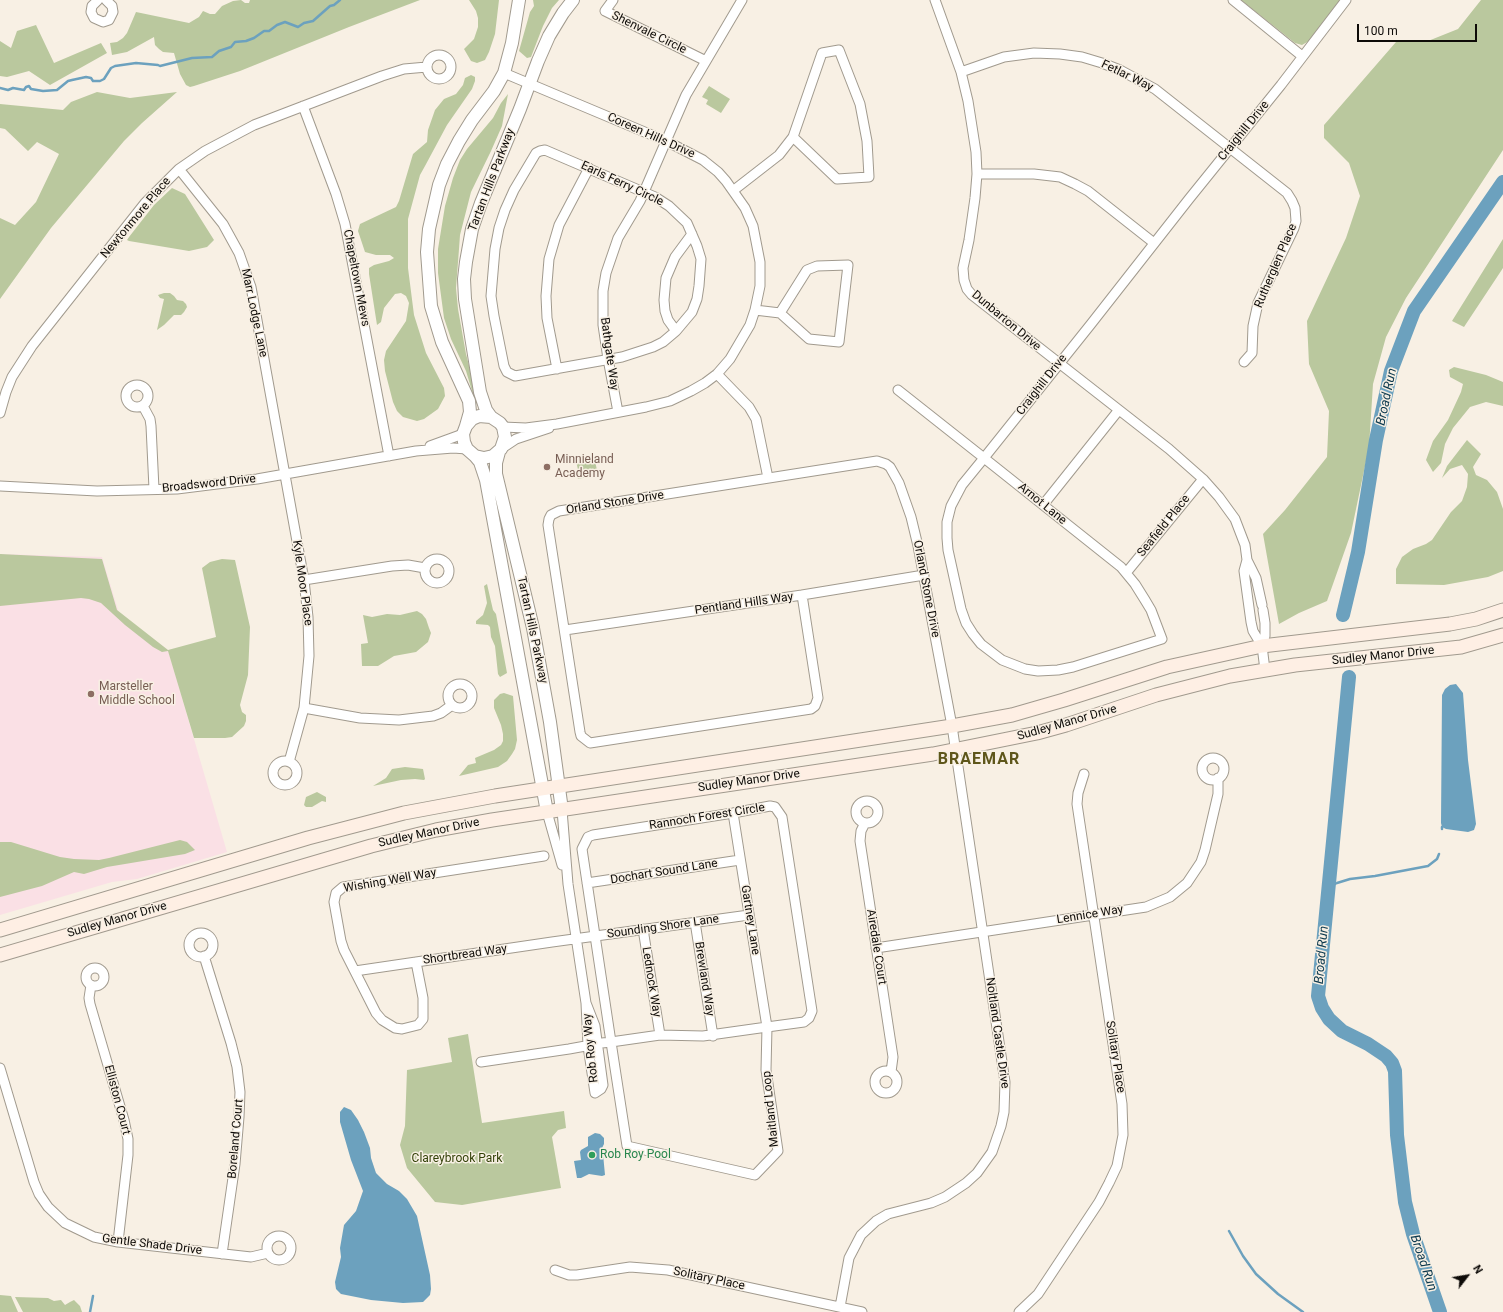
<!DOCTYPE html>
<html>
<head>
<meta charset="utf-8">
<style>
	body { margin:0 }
	#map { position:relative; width:1503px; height:1312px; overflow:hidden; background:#f8f0e4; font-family:Roboto,sans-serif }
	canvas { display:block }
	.north { position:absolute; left:1447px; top:1256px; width:40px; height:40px; -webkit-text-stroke:3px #f8f0e4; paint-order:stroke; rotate:59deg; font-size:11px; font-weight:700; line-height:16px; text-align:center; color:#0e0b08 }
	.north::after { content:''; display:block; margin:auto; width:14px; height:18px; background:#0e0b08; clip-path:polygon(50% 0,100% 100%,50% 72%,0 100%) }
	.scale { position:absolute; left:1357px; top:24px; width:120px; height:18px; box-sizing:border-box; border:2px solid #0e0b08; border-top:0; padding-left:5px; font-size:12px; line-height:14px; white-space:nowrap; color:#0e0b08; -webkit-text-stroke:3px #f8f0e4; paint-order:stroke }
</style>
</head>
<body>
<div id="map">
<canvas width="1503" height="1312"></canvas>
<div class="north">N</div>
<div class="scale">100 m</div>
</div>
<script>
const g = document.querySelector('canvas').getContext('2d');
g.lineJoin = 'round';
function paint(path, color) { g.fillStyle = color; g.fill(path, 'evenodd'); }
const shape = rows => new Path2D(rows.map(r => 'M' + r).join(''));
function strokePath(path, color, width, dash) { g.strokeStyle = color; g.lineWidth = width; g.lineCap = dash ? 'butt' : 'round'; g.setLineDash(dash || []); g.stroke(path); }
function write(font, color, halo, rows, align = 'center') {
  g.font = font + ' Roboto,sans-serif'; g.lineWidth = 3; g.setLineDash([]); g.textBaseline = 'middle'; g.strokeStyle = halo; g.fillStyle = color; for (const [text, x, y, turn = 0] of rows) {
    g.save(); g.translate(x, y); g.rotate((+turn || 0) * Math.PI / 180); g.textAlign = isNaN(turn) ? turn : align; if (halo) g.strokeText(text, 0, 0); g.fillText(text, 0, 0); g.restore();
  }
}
paint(shape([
	[0,554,102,557,119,613,168,650,227,852,137,879,112,882,0,915]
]), '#fae0e5');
paint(shape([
	[241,0,245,3,249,3,250,0,420,0,349,27,240,71,194,86,190,87,186,85,180,74,174,53,163,52,159,49,155,45,154,37,127,52,112,55,110,43,117,42,123,38,127,33,136,12,189,23,199,17,203,11,210,14,215,14,222,6,233,1],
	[469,0,499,0,495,34,489,52,485,60,477,63,471,61,464,49,474,39,478,27,478,18,476,11],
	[533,0,559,0,552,8,543,26,531,57,527,58,519,51,530,12,534,6],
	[1241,0,1342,0,1309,41,1302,45,1295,43],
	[1481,0,1503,0,1503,150,1406,298,1386,337,1373,384,1369,447,1351,533,1327,601,1299,613,1279,624,1263,534,1285,510,1327,457,1329,411,1309,364,1307,321,1346,238,1360,196,1349,163,1324,138,1324,125,1396,42,1428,41,1458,29],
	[36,25,54,63,101,43,107,53,50,85,29,71,7,77,0,76,0,41,11,48,17,31],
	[471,75,475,77,475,81,472,89,447,125,425,166,420,175,408,219,408,268,414,315,426,353,444,388,445,396,438,409,424,419,417,421,403,417,397,411,393,402,385,371,384,360,386,351,406,321,409,303,406,296,401,293,395,294,384,308,381,322,377,325,369,274,369,268,374,265,389,261,394,258,390,255,376,255,365,252,358,231,360,224,396,207,399,201,413,154,427,142,428,130,435,110,444,99,456,94,463,85,465,78],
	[709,86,730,99,721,113,706,104,708,100,702,97],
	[97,92,130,98,177,92,142,123,124,141,51,228,0,299,0,218,15,225,36,202,59,154,37,142,28,151,5,129,0,128,0,104,63,110,71,102],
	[508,94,502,126,491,151,471,192,460,235,459,249,456,288,458,309,466,354,478,400,475,401,466,371,451,339,444,318,438,273,438,249,445,206,453,178,460,160,467,149,493,118,501,103],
	[172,188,185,194,214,240,207,247,189,251,129,241,127,240,129,237,154,205],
	[1503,239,1503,268,1464,327,1452,321],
	[164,293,170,293,174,296,177,300,183,301,186,304,187,307,184,312,181,315,174,315,164,325,157,330,164,299,160,298,158,295],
	[1454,367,1486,375,1503,382,1503,406,1486,402,1470,407,1453,428,1445,444,1441,463,1433,472,1426,460,1433,441,1448,420,1461,392,1463,384,1450,377,1449,370],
	[1467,440,1481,454,1473,467,1476,475,1487,480,1497,492,1503,509,1503,571,1488,577,1444,585,1396,584,1396,569,1402,557,1413,549,1426,544,1432,540,1451,512,1462,501,1467,487,1468,474,1462,465,1450,469,1442,478,1447,466],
	[594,456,598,475,578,479,576,471,578,470,576,460],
	[0,554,102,559,117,610,168,650,216,637,202,568,210,562,222,559,235,560,250,627,248,675,240,705,242,712,246,715,246,721,244,726,232,737,225,738,194,738,168,651,162,652,153,647,125,625,101,603,89,599,81,598,0,606],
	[487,584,493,610,496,614,507,673,500,677,498,674,495,646,491,637,490,627,488,625,476,624,476,621,483,615,487,603,484,586],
	[417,611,422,614,426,619,429,628,431,633,428,642,416,652,394,656,378,666,362,666,361,644,368,643,363,615,372,617,387,614,400,615],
	[504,693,513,696,517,740,515,749,512,754,507,761,498,767,459,776,468,765,476,763,475,758,494,750,501,745,503,741,503,734,501,725,494,708,494,700,500,694],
	[405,767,423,769,425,779,424,780,415,779,401,780,373,786,386,778,392,769],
	[317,792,326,797,326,802,322,801,312,807,306,807,304,805,306,797],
	[180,840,187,842,195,850,185,854,107,867,84,874,74,872,42,886,0,897,0,842,11,842,60,857,74,859,99,860,109,858],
	[468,1034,482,1123,564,1111,566,1128,558,1130,552,1137,561,1188,462,1205,435,1202,407,1168,400,1145,405,1126,407,1070,452,1062,448,1038],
	[0,1295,11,1296,18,1312,0,1312],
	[15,1297,48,1298,54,1301,61,1300,65,1305,70,1302,74,1300,80,1306,82,1312,23,1312]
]), '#bac89e');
paint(shape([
	[1456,684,1463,693,1468,760,1476,824,1474,830,1468,832,1446,829,1442,827,1441,823,1442,695,1445,689,1450,685],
	[344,1107,351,1110,358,1120,364,1132,370,1148,371,1158,376,1173,387,1184,399,1191,407,1199,417,1216,430,1275,431,1289,430,1295,423,1302,403,1303,371,1300,341,1294,336,1289,335,1282,341,1257,340,1248,344,1225,356,1211,363,1191,351,1160,340,1122,340,1112],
	[595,1133,600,1134,604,1138,604,1144,601,1150,603,1154,605,1175,602,1176,589,1174,581,1178,577,1178,574,1161,581,1160,580,1152,581,1150,588,1146,588,1137]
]), '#6ca1be');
strokePath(shape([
	[0,88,8,90,13,88,24,90,26,87,29,86,31,89,43,91,57,90,68,81,72,80,86,77,91,78,93,81,100,81,104,79,111,68,115,66,136,63,158,65,160,66,192,58,212,57,219,51,231,47,235,42,246,41,254,38,264,31,269,31,277,25,285,22,298,27,304,23,313,21,330,6,334,5,340,0],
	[1442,829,1442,827],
	[1329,887,1337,883,1350,879,1375,876,1428,866,1437,859,1439,854],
	[1229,1231,1243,1256,1256,1274,1278,1294,1303,1312],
	[90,1312,93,1296]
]), '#6ca1be', 2.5);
strokePath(shape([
	[1343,615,1358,552,1376,440,1391,371,1414,311,1503,182],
	[1349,677,1318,996,1322,1008,1329,1019,1342,1031,1368,1044,1386,1056,1392,1063,1395,1071,1397,1135,1405,1202,1413,1234,1440,1312]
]), '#6ca1be', 14);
const minor = shape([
	[98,0,92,6,91,12,94,18,103,22,109,20,113,12,112,6,106,0],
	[613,0,605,11,706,61],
	[935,0,961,72,968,101,976,152,977,174,975,198,969,240,963,268,964,280,967,289,972,295,1169,449,1203,479,1219,497,1235,519,1245,545,1247,560,1256,578,1262,605],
	[1233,0,1302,56],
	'427 67a12 12 0 1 1 24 0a12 12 0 1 1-24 0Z',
	[961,72,1004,57,1034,53,1060,54,1082,57,1102,63,1120,70,1155,89,1287,193,1292,201,1295,208,1296,221,1294,228,1258,303,1253,326,1252,353,1244,362],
	[303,106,336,194,345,224,389,456],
	[545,150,655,197,669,206,687,223,697,246,701,259,699,286,697,299,692,312,676,331,663,342,653,347,622,357,515,376,507,372,504,366,494,316,491,296,495,249,499,228,505,210,514,190,536,153,540,151,545,150],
	[179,169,223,224,239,253,251,287,304,580,308,617,309,656,304,708,289,762],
	[977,174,1034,174,1060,177,1075,184,1088,191,1154,243],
	[734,190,779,155,793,137,837,179,869,177,867,141,860,104,839,50,822,53,793,137],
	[755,310,780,313,809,339,839,342,848,265,817,266,807,270,780,313],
	[676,331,668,320,665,311,664,300,666,278,675,257,692,234],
	[557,369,547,318,546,296,549,259,559,225,589,168],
	[717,374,749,407,756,419,768,478],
	'126 396a11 11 0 1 1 22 0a11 11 0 1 1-22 0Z',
	[898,390,984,458,1121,567,1135,584,1145,600,1151,610,1162,639,1073,667,1058,670,1038,671,1025,669,1002,660,981,644,973,634,966,623,961,609,948,550,947,538,947,522,951,506,962,485,984,458,1091,324,1189,199,1281,85,1346,0],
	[143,406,150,419,151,426,154,489],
	[618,412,608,359,603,325,603,291,606,273,618,238,640,201,686,95,742,0],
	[0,413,6,392,12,377,32,346,145,203,179,169,205,151,254,125,382,76,404,69,427,67],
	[503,427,526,428,557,424,646,407,670,401,691,391,705,383,717,374,730,359,750,325,755,310,760,286,760,262,753,226,745,208,726,181,718,172,703,160,666,141,504,73],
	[430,446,463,434],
	[501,449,516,439,549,428],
	[0,486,97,491,177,489,257,479,416,451,453,448,467,449],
	[1043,505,1118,411],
	'425 571a12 12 0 1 1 24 0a12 12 0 1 1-24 0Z',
	[1247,560,1244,571,1251,622,1253,631,1262,646],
	[1126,573,1203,479],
	[304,580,392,566,408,565,425,568],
	[802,595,818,698,815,706,811,709,590,743,581,736,580,732,548,525,549,519,551,515,559,511,877,461,886,464,890,467,899,483,911,517,918,546,952,726,1005,1082,1004,1112,1001,1126,992,1152,977,1173,966,1183,945,1197,931,1203,888,1214,876,1221,861,1235,849,1258,840,1307],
	[1263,610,1265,623,1265,636,1262,646,1265,670],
	[565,630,802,595,924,575],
	'448 696a12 12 0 1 1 24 0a12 12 0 1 1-24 0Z',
	[304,708,360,718,399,720,433,716,441,713,452,705],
	'1202 769a11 11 0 1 1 22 0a11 11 0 1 1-22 0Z',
	'273 773a12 12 0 1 1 24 0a12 12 0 1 1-24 0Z',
	'856 812a11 11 0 1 1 22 0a11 11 0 1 1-22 0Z',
	[562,810,568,884,586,1003,588,1046,595,1093,601,1089,603,1085,595,1026,586,1003],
	[547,812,562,865],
	[865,823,861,831,860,841,893,1057,891,1072],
	[587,883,740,860],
	[695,922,713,1036],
	[643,929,660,1035],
	'189 945a12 12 0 1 1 24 0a12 12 0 1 1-24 0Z',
	[876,948,1146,907,1170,897,1187,883,1201,862,1205,850,1218,794,1218,778],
	[204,956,231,1043,237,1067,240,1092,239,1117,235,1164,222,1254],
	[416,962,423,998,423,1019,418,1025,402,1029,395,1028,382,1020,376,1013,344,950,341,941,334,902,336,893,343,887,544,856],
	'86 977a9 9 0 1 1 18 0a9 9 0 1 1-18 0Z',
	[355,971,552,942,749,915],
	[91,985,89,998,90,1004,124,1120,128,1139,128,1155,118,1242],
	[481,1062,569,1049,602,1043,611,1042,660,1035,703,1036,767,1027,766,1070,778,1151,755,1175,627,1146,611,1042,582,849,588,837,593,835,733,813,770,806,775,807,782,817,812,1011,809,1018,804,1022,767,1027,733,813],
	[0,1068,34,1182,39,1194,48,1207,65,1223,94,1237,118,1242,251,1257,268,1253],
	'875 1082a11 11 0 1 1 22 0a11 11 0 1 1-22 0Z',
	'267 1248a12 12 0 1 1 24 0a12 12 0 1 1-24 0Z',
	[555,1270,569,1275,577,1275,630,1267,668,1270,862,1312],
	[1019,1312,1038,1294,1099,1202,1109,1183,1117,1166,1123,1135,1122,1104,1077,804,1078,793,1084,774]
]);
const tertiary = shape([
	[491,417,479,416,472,419,466,426,463,434,464,442,467,449,475,456,484,458,493,456,501,449,505,437,503,427,500,423,491,417,486,410,480,392,465,299,464,279,466,262,472,229,481,203,520,109,538,61,549,36,563,13,573,0],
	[466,426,470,412,469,401,442,342,431,306,427,252,429,229,439,185,447,164,459,141,472,120,494,91,504,73,512,43,519,0],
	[499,452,496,463,496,474,533,628,550,722,562,810],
	[475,456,480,462,486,480,547,812]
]);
const secondary = shape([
	[0,930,308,838,404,813,495,796,952,726,1012,715,1064,700,1167,667,1262,646,1450,624,1476,619,1503,610],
	[0,955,371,846,436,830,492,820,933,754,1037,733,1066,725,1156,695,1230,676,1295,665,1461,647,1503,635]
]);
strokePath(minor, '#a19a8e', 11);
strokePath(tertiary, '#a19a8e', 14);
strokePath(secondary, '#a19a8e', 15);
strokePath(minor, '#fff', 9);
strokePath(tertiary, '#fff', 12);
strokePath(secondary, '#feefe4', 13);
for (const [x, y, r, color] of [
	[547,467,4,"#8d6e63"],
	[91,694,4,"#8d6e63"],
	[592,1155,4,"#2e9e5b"]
]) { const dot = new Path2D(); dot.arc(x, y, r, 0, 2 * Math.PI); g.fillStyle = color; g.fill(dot); strokePath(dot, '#f8f0e4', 1.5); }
write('12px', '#0e0b08', '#f8f0e4', [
	["Shenvale Circle",649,33,26],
	["Fetlar Way",1127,76,26],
	["Craighill Drive",1244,131,-51],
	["Coreen Hills Drive",651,136,24],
	["Tartan Hills Parkway",492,180,-69],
	["Earls Ferry Circle",622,184,25],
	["Newtonmore Place",136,218,-50],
	["Rutherglen Place",1276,266,-67],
	["Chapeltown Mews",356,278,79],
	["Marr Lodge Lane",254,313,78],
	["Dunbarton Drive",1006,321,40],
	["Bathgate Way",609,354,82],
	["Craighill Drive",1042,385,-52],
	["Broadsword Drive",209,484,-6],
	["Orland Stone Drive",615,503,-9],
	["Arnot Lane",1042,504,39],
	["Seafield Place",1164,526,-51],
	["Kyle Moor Place",302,583,82],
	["Orland Stone Drive",926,589,79],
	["Pentland Hills Way",744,604,-8],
	["Tartan Hills Parkway",532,630,78],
	["Sudley Manor Drive",1383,656,-6],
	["Sudley Manor Drive",1067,723,-16],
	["Sudley Manor Drive",749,781,-8],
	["Rannoch Forest Circle",707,817,-9],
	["Sudley Manor Drive",429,833,-12],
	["Dochart Sound Lane",664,872,-9],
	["Wishing Well Way",390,881,-10],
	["Lennice Way",1090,915,-9],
	["Sudley Manor Drive",117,920,-16],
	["Gartney Lane",750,920,81],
	["Sounding Shore Lane",663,927,-8],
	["Airedale Court",876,947,81],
	["Shortbread Way",465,955,-8],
	["Brewland Way",704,979,81],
	["Lednock Way",651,982,81],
	["Noltland Castle Drive",997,1033,82],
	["Rob Roy Way",591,1048,-96],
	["Solitary Place",1115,1057,81],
	["Elliston Court",117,1100,75],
	["Maitland Loop",771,1109,-96],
	["Boreland Court",236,1139,-85],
	["Gentle Shade Drive",152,1245,7],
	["Solitary Place",709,1279,12]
]);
write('12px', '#785e54', '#f8f0e4', [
	["Minnieland",555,460],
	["Academy",555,474],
	["Marsteller",99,687],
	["Middle School",99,701]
], 'left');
write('12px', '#27864d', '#f8f0e4', [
	["Rob Roy Pool",600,1155]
], 'left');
write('12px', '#334108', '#f8f0e4', [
	["Clareybrook Park",457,1159]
]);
write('italic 13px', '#0c394e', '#f8f0e4', [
	["Broad Run",1387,397,-78],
	["Broad Run",1322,955,-85],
	["Broad Run",1423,1263,71]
]);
g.letterSpacing = '1px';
write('bold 16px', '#5e561a', '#f8f0e4', [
	["BRAEMAR",979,760]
]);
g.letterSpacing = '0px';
</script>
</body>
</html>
